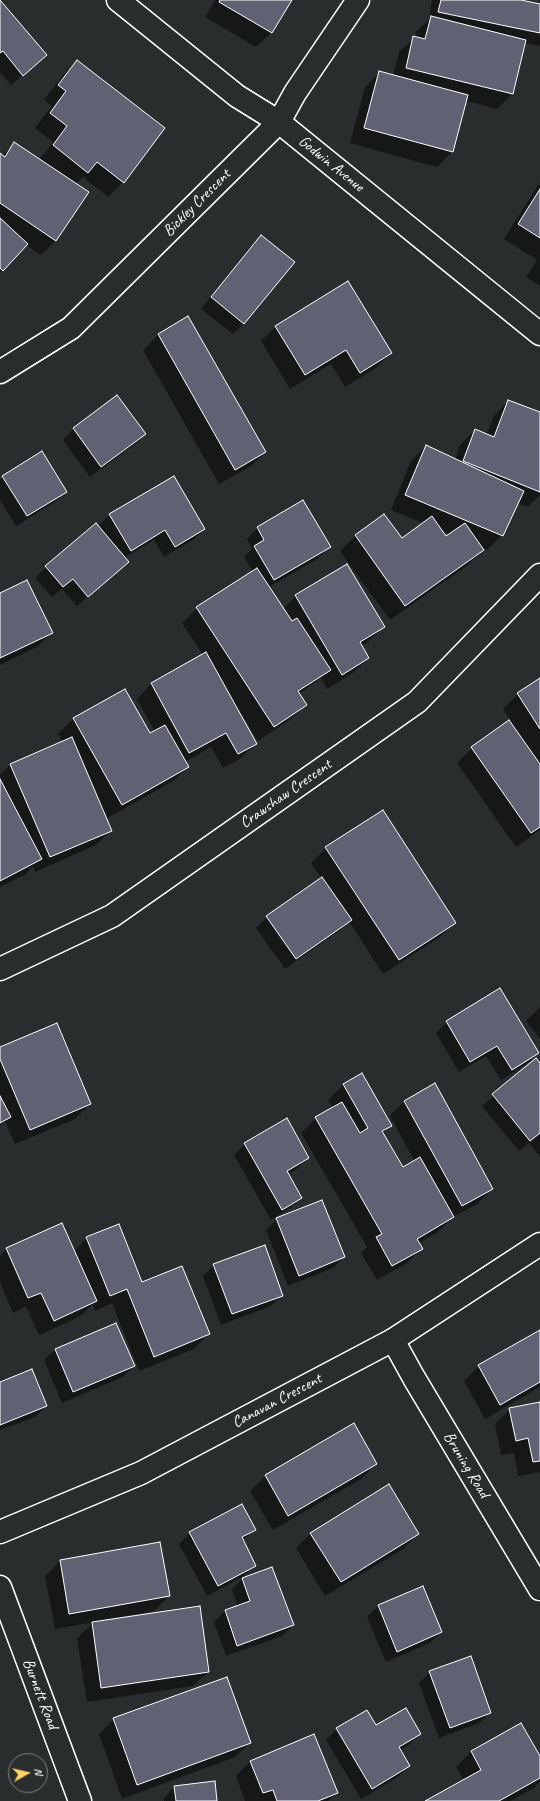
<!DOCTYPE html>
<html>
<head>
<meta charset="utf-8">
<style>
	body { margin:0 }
	#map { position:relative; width:540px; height:1801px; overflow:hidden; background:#2a2d2e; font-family:Caveat,sans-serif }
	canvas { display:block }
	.north { position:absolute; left:8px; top:1753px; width:40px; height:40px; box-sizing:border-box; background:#2a2d2e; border:1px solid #7f8182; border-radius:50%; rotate:82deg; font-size:11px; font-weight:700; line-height:16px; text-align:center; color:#fff }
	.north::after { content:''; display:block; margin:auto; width:14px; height:18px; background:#ffd166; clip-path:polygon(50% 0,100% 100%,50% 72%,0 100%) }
</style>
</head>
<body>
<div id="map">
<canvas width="540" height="1801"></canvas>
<div class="north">N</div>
</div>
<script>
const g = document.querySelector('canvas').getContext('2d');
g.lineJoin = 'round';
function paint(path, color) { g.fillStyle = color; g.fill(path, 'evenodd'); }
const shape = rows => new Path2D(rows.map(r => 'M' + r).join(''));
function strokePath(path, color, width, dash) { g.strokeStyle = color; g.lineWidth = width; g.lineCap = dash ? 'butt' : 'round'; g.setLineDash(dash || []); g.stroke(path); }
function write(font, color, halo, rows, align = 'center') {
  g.font = font + ' Caveat,sans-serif'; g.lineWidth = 3.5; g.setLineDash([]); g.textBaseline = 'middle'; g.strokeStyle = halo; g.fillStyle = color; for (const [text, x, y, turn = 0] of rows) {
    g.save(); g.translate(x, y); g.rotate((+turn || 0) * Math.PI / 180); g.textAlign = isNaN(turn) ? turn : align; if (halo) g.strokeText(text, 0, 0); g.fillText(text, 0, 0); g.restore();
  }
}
paint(shape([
	[0,0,46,55,11,85,0,72],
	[215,0,290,0,271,33,256,47,205,17],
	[432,0,516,0,540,5,540,46,524,43,512,94,497,109,466,101,452,152,437,167,350,143,365,87,380,72,393,76,399,52,415,37,416,32,429,19],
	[77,61,123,182,108,197,83,177,76,184,56,240,41,255,26,245,0,273,0,154,2,156,14,144,39,160,53,142,35,128,52,106,44,100,62,76],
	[540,182,540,286,526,277,537,260,504,239],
	[261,236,244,323,233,334,201,309,250,247],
	[188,318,265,452,250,467,219,484,143,350,158,335],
	[276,326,391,353,376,368,345,387,331,364,290,389,261,341],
	[117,397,145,434,134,445,90,477,63,440,73,429],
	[508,401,540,413,540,495,528,507,517,503,502,535,487,550,481,547,483,550,468,565,390,620,340,551,355,536,384,515,402,539,423,523,391,510,411,461,426,446,455,460,460,445,475,430,486,435,494,416],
	[441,531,450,534,446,537],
	[3,477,66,492,55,502,16,526,0,500,0,480],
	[303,502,329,547,319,558,269,587,283,609,296,596,383,627,368,642,361,646,368,658,353,673,327,689,321,678,299,694,306,704,291,719,258,741,239,710,237,711,255,744,240,759,223,768,211,747,185,762,188,767,173,781,106,819,111,830,96,845,35,872,33,866,26,874,0,887,0,775,11,764,63,742,58,734,73,719,125,690,150,734,155,732,137,699,151,684,203,655,182,623,197,608,253,572,244,557,252,549,247,539,257,528],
	[110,514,204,529,193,540,164,557,154,540,124,558,117,572,77,606,62,589,52,597,35,578,46,567,102,530,99,525],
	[0,595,51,633,37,647,0,665],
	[540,680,540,830,516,847,457,763,472,748,511,721,503,709,518,694],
	[326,848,455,922,440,937,383,974,349,921,340,930,285,969,256,928,267,917,321,878,311,863],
	[500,990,538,1053,527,1064,501,1080,486,1056,459,1072,436,1033,447,1022],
	[540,1007,540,1039,526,1021],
	[0,1048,90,1104,75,1119,15,1144,5,1121,0,1126],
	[536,1059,540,1064,540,1157,529,1143,519,1151,482,1106],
	[361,1075,390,1125,382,1134,402,1169,415,1162,390,1116,404,1101,492,1189,477,1204,453,1217,438,1232,419,1243,422,1248,407,1263,377,1280,361,1253,367,1247,301,1133,316,1118,333,1108,328,1100,343,1085],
	[245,1144,308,1158,297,1169,288,1174,301,1198,290,1208,271,1220,234,1155],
	[277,1219,344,1257,333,1268,288,1286,266,1230],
	[87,1238,142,1283,208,1334,194,1349,139,1371,112,1303,95,1311,93,1304,81,1316,39,1335,26,1307,13,1313,0,1282,0,1256,7,1249,74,1251],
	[214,1265,282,1295,271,1306,221,1325,203,1276],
	[115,1324,133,1366,123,1377,62,1403,44,1360,55,1350],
	[540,1331,540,1387,485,1419,464,1381,479,1366],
	[0,1383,46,1406,35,1417,0,1430],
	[540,1403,540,1472,518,1476,514,1453,501,1455,495,1424,510,1409],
	[353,1425,376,1464,361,1479,273,1530,250,1491,265,1476],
	[254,1530,242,1541,255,1566,243,1577,207,1596,179,1544,190,1533],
	[311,1533,418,1534,403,1549,325,1596,296,1548],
	[159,1543,169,1596,154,1611,103,1620,103,1622,208,1672,193,1686,87,1702,77,1638,94,1622,55,1629,45,1576,60,1561],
	[242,1579,293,1625,282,1636,226,1656,214,1622,225,1611,238,1607,232,1589],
	[422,1587,441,1632,430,1643,386,1662,367,1617,378,1606],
	[430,1672,490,1713,479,1723,439,1738,419,1683],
	[114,1719,250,1743,235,1757,122,1799,99,1734],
	[521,1724,540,1758,540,1781,534,1788,510,1801,427,1801,464,1780,456,1767,471,1752],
	[376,1727,420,1734,409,1745,400,1750,409,1766,398,1777,361,1799,326,1740,337,1729],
	[250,1761,337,1793,328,1801,245,1801,236,1776],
	[174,1787,216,1801,164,1801,164,1798]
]), '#0007');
const building = shape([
	[0,0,47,55,23,76,3,51,0,53,0,0],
	[220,0,292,0,272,33,219,2,220,0],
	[441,0,521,0,540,4,540,33,438,12,441,0],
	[431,16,526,40,513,94,406,68,413,36,425,39,431,16],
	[77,60,165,128,124,183,97,162,88,173,53,145,67,126,50,113,66,91,58,85,77,60],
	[379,71,468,95,453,152,364,128,379,71],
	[14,142,89,192,56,241,0,203,0,153,5,157,14,142],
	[540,189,540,238,518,224,540,189],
	[0,218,28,244,3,271,0,268,0,218],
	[261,235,295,262,244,324,211,297,261,235],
	[348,281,392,353,360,373,346,350,305,375,275,326,348,281],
	[188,316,266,452,235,470,158,334,188,316],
	[117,395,146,434,101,467,73,428,117,395],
	[508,400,540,412,540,492,463,461,475,429,494,437,508,400],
	[426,445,524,491,503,536,405,495,426,445],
	[42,451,67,492,27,516,2,476,42,451],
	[174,476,205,529,175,547,165,530,131,551,109,514,174,476],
	[303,500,331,547,274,580,254,546,264,540,257,527,303,500],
	[384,514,402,538,432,516,446,536,465,523,484,550,405,606,355,535,384,514],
	[96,523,129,562,88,597,73,579,63,587,45,566,96,523],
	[347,564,385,627,360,642,369,658,342,675,295,595,347,564],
	[257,568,292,621,297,618,331,670,298,691,307,705,274,727,196,607,257,568],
	[27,580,53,633,0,658,0,593,27,580],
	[206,652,257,744,238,754,226,733,189,753,151,683,206,652],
	[540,678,540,729,517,693,540,678],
	[125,689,150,733,165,725,189,767,122,805,73,718,125,689],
	[509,720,540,764,540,827,531,833,471,747,509,720],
	[72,737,112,831,50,857,10,764,72,737],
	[0,779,42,859,0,881,0,779],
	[383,810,456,923,399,960,325,847,383,810],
	[322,877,352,920,296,959,266,916,322,877],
	[500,988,539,1053,512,1070,497,1046,470,1062,446,1021,500,988],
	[57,1023,91,1104,30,1130,0,1059,0,1047,57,1023],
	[536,1058,540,1063,540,1133,530,1141,492,1094,536,1058],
	[362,1073,392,1126,382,1131,403,1167,420,1157,454,1217,417,1239,423,1249,392,1266,376,1237,382,1234,315,1117,342,1102,360,1133,368,1128,343,1084,362,1073],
	[435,1083,493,1189,462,1206,404,1101,435,1083],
	[0,1096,11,1117,0,1123,0,1096],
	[287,1118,309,1158,287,1171,302,1198,282,1210,244,1143,287,1118],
	[322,1200,345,1257,299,1276,276,1218,322,1200],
	[62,1223,97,1301,54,1321,41,1293,28,1298,6,1248,62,1223],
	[119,1224,142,1282,182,1266,210,1334,154,1357,127,1289,110,1296,86,1237,119,1224],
	[265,1245,283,1296,232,1314,213,1264,265,1245],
	[116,1323,135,1366,73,1392,55,1349,116,1323],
	[540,1330,540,1382,500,1405,478,1365,540,1330],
	[32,1369,47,1406,0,1425,0,1382,32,1369],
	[540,1402,540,1461,533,1462,528,1438,516,1441,509,1408,540,1402],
	[354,1423,377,1464,288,1516,265,1475,354,1423],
	[389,1484,419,1534,341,1582,310,1533,389,1484],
	[242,1504,256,1530,242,1537,256,1566,218,1586,189,1532,242,1504],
	[160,1542,170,1596,69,1614,60,1560,160,1542],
	[272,1567,294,1625,237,1646,225,1610,250,1601,242,1578,272,1567],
	[423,1586,442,1632,397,1652,378,1605,423,1586],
	[200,1606,209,1672,101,1688,92,1622,200,1606],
	[471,1656,491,1713,450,1728,429,1671,471,1656],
	[227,1677,251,1743,137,1785,113,1718,227,1677],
	[406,1708,421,1734,399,1747,410,1766,372,1789,336,1728,367,1710,376,1725,406,1708],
	[521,1723,540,1756,540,1778,499,1801,425,1801,481,1770,471,1751,521,1723],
	[314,1734,338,1793,318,1801,277,1801,273,1790,263,1793,250,1761,314,1734],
	[215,1781,217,1801,176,1801,174,1786,215,1781]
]);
paint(building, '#606274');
strokePath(building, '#fff', 1);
const street = shape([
	[118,0,237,96,279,122,540,334],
	[0,372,71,328,279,122,295,93,358,0],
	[0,969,112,916,417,702,540,575],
	[393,1340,414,1378,540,1589],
	[0,1587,80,1801]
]);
const secondary = shape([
	[0,1532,141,1473,393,1340,540,1244]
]);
strokePath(street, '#fff', 25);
strokePath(secondary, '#fff', 25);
strokePath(street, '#2a2d2e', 22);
strokePath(secondary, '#2a2d2e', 22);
write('16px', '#fff', '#2a2d2e', [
	["Godwin Avenue",331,164,39],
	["Bickley Crescent",197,203,-45],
	["Crawshaw Crescent",286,794,-35],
	["Canavan Crescent",277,1401,-28],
	["Bruning Road",466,1465,59],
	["Burnett Road",40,1694,69]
]);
</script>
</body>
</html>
